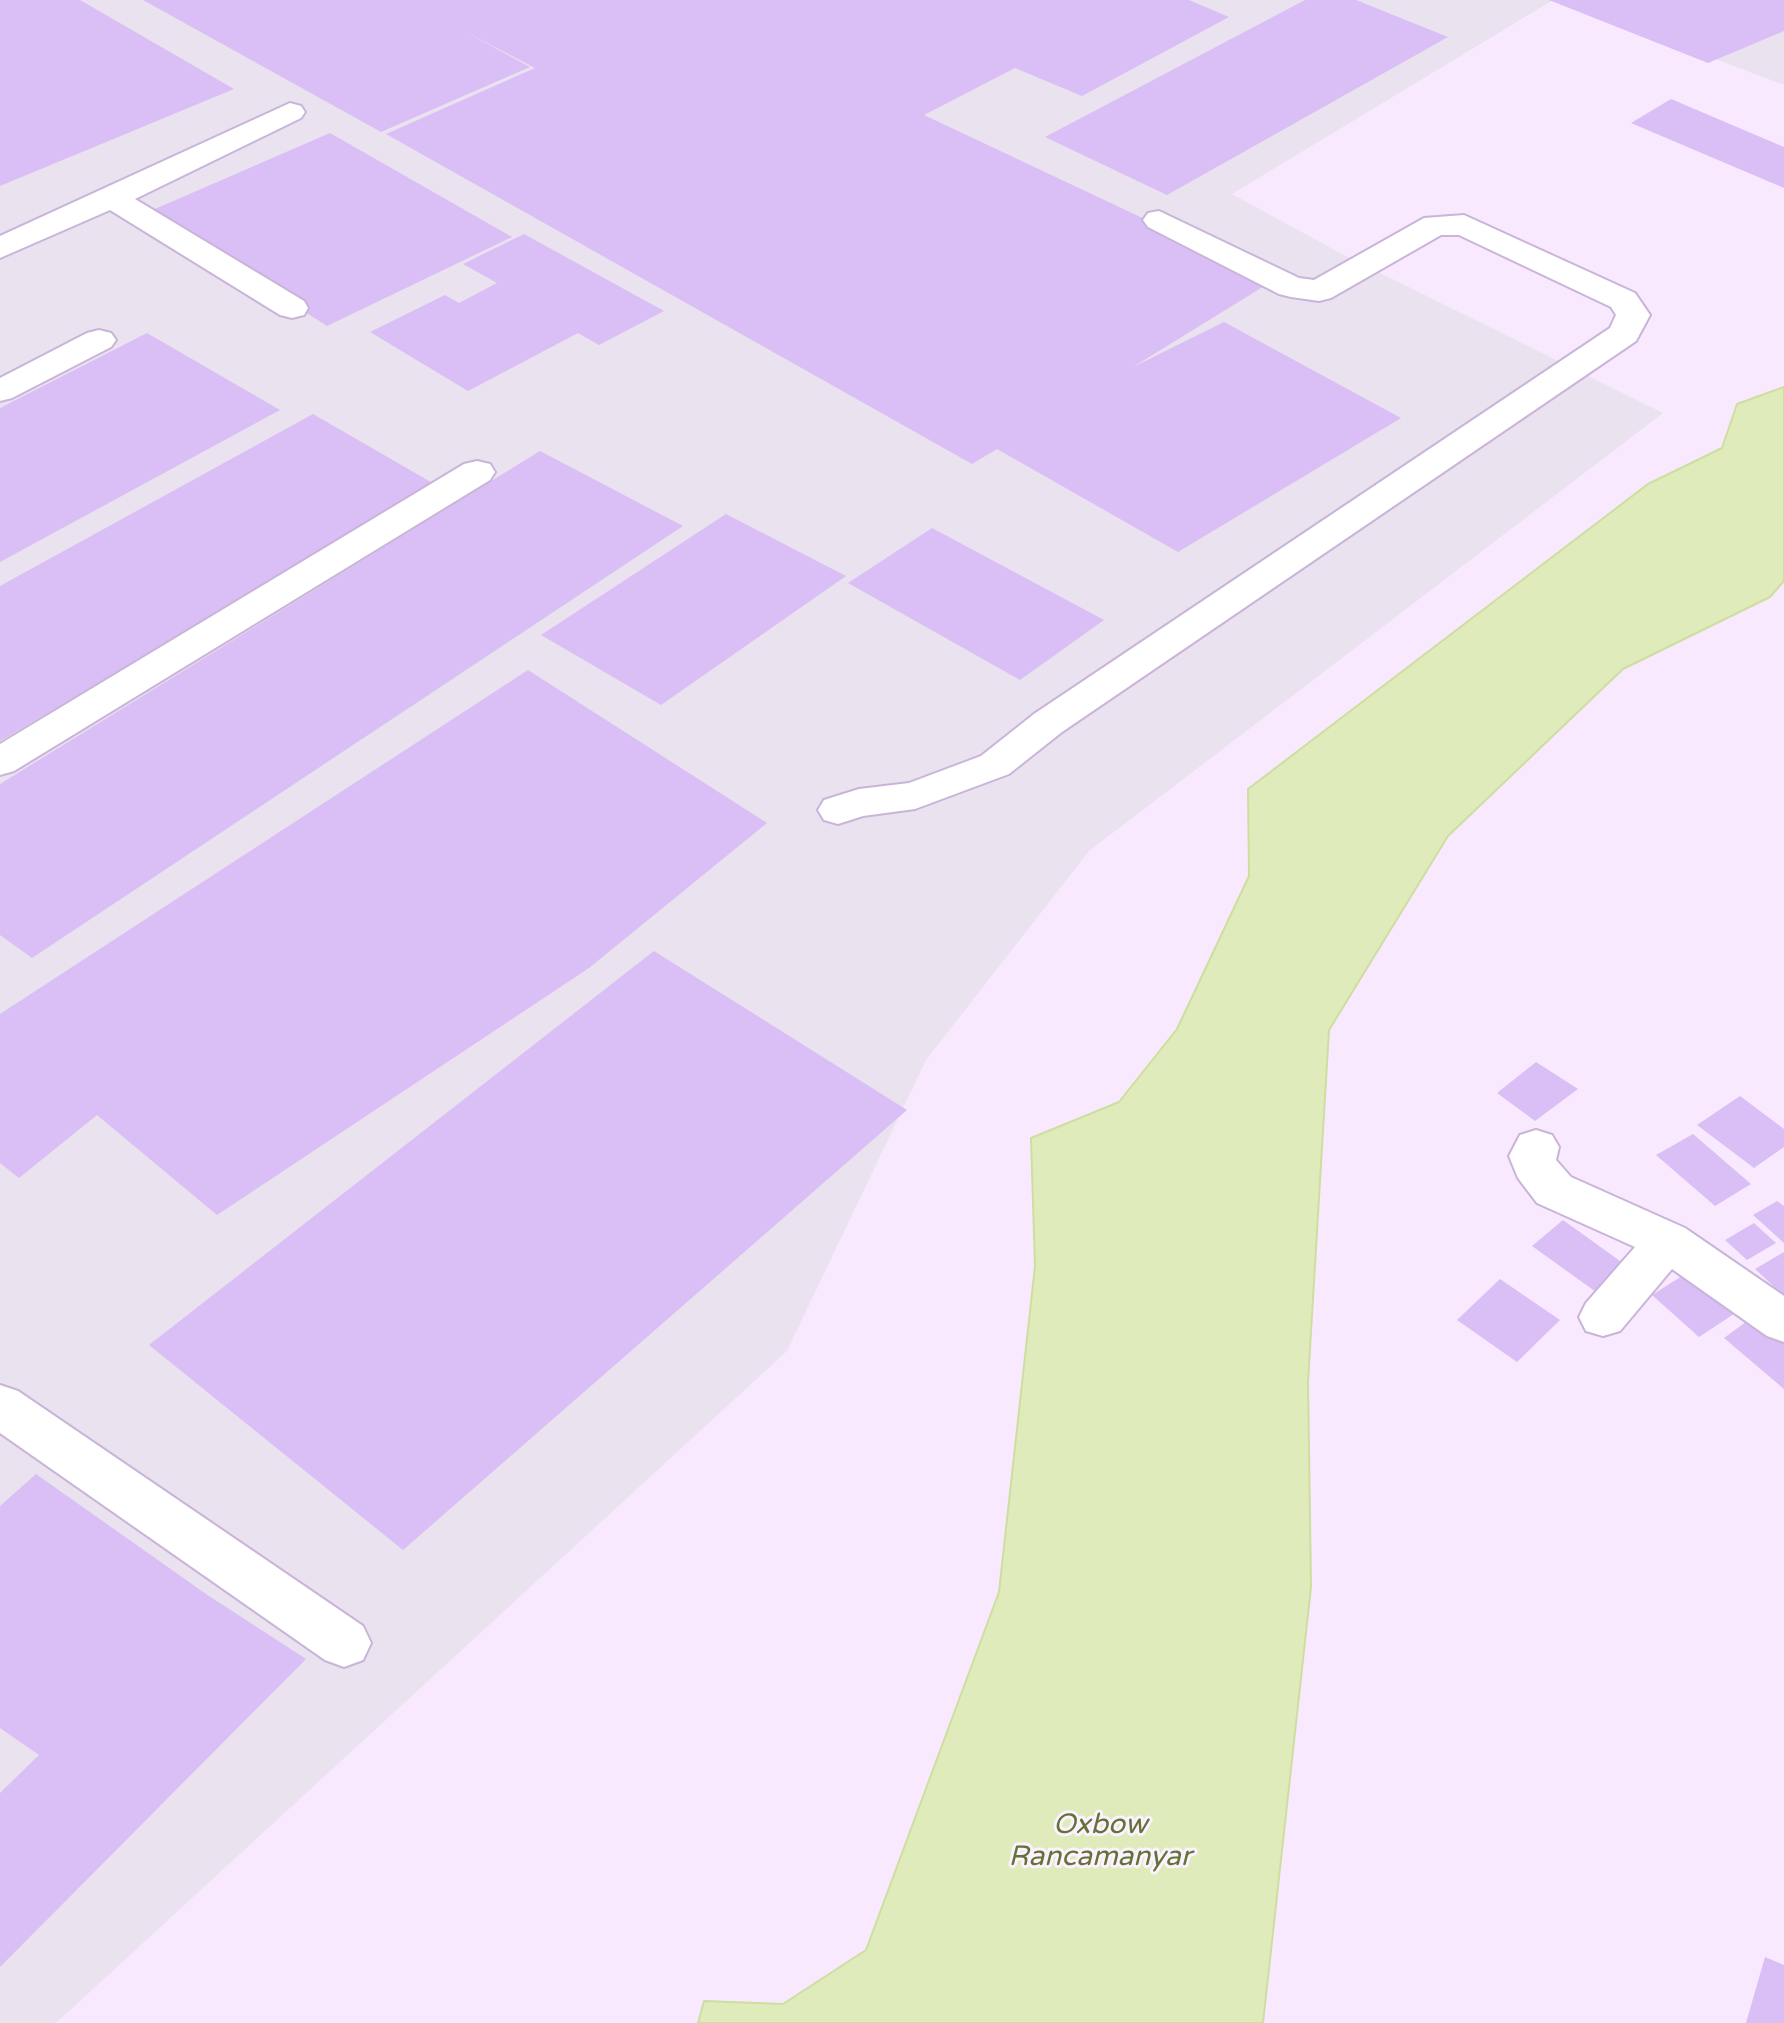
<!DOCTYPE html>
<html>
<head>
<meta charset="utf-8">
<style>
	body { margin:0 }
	canvas { display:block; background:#f8e9fe }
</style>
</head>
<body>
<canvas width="1784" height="2023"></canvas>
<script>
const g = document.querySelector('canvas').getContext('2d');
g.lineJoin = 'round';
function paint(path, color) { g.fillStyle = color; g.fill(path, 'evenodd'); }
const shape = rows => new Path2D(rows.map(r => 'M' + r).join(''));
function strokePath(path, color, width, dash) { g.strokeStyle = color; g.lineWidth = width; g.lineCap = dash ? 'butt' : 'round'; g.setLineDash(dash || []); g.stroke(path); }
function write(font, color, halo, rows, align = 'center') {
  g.font = font + ' "Varela Round",sans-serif'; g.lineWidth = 6; g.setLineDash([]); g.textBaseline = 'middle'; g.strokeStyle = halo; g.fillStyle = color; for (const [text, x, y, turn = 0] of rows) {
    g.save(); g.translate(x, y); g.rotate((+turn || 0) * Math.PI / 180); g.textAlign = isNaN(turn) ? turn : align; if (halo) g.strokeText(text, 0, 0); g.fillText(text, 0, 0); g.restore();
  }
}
paint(shape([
	[0,0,1553,0,1232,194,1340,253,1663,413,1089,851,926,1060,787,1351,56,2023,0,2023],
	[1559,0,1784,0,1784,85]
]), '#eae2ef');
const water = shape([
	[1784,387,1784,581,1770,597,1623,669,1448,836,1329,1030,1308,1382,1311,1587,1263,2023,698,2023,704,2001,783,2004,866,1950,999,1592,1035,1266,1031,1138,1119,1102,1177,1029,1249,876,1248,789,1648,484,1722,448,1737,404,1784,387]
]);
paint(water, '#dfebba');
strokePath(water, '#cedea0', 2);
paint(shape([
	[0,0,80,0,234,89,0,186],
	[143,0,1189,0,1229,17,1082,96,1015,68,924,115,1274,280,1133,367,1224,322,1401,418,1178,552,997,449,972,464,386,134,535,68,462,30,530,67,381,132],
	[1305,0,1356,0,1448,37,1167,195,1045,137],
	[1549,0,1784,0,1784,31,1708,63],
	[1671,99,1784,147,1784,188,1631,123],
	[330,133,512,237,327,326,148,212],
	[524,234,664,311,599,345,578,333,468,391,370,332,445,295,459,303,497,283,463,264],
	[147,333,280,410,0,562,0,408],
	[313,414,436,485,0,741,0,586],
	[540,451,683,526,32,958,0,935,0,784],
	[726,514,846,576,661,705,541,635],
	[932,528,1104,620,1020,680,848,583],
	[528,670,767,823,589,968,217,1215,97,1115,19,1178,0,1163,0,1014],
	[654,951,907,1110,403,1550,149,1345],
	[1536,1062,1578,1089,1535,1121,1497,1093],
	[1740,1096,1784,1129,1784,1147,1754,1168,1697,1125],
	[1693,1134,1751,1184,1715,1206,1656,1155],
	[1777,1201,1784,1206,1784,1243,1753,1215],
	[1563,1220,1627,1266,1596,1292,1532,1246],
	[1754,1223,1776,1243,1747,1260,1725,1240],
	[1784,1252,1784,1296,1755,1269],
	[1704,1262,1752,1302,1699,1337,1652,1295],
	[1500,1279,1560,1320,1517,1362,1457,1320],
	[1765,1308,1784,1324,1784,1389,1724,1338],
	[36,1474,206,1594,306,1659,0,1967,0,1793,39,1755,0,1728,0,1506],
	[1765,1957,1784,1965,1784,2023,1746,2023]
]), '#dabef6');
const minor = shape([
	[290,103,301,106,305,112,301,118,135,199,304,301,308,308,304,315,292,318,280,315,110,210,0,258,0,236,290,103],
	[1159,211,1299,278,1314,280,1424,218,1464,215,1635,293,1650,315,1636,341,1062,732,1009,774,915,809,863,816,838,824,824,820,818,810,824,800,859,789,909,783,981,756,1034,714,1610,328,1616,315,1611,307,1459,235,1441,235,1331,298,1319,301,1291,297,1279,294,1148,227,1143,220,1148,213,1159,211],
	[99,330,111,333,116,340,111,347,12,398,0,401,0,378,87,333,99,330],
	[477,461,490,464,495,472,490,480,14,771,0,775,0,744,464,464,477,461],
	[1536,1130,1552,1135,1559,1147,1556,1160,1571,1177,1685,1228,1784,1296,1784,1342,1767,1336,1672,1269,1620,1331,1603,1336,1586,1331,1579,1317,1586,1303,1635,1247,1537,1203,1518,1178,1509,1156,1520,1135,1536,1130],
	[0,1385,18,1391,363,1626,371,1643,363,1660,344,1667,325,1660,0,1433,0,1385]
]);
strokePath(minor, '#c9b4da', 4);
paint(minor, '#fff');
write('italic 28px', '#637335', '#fbf1ff', [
	["Oxbow",1100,1826],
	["Rancamanyar",1100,1858]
]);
</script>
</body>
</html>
